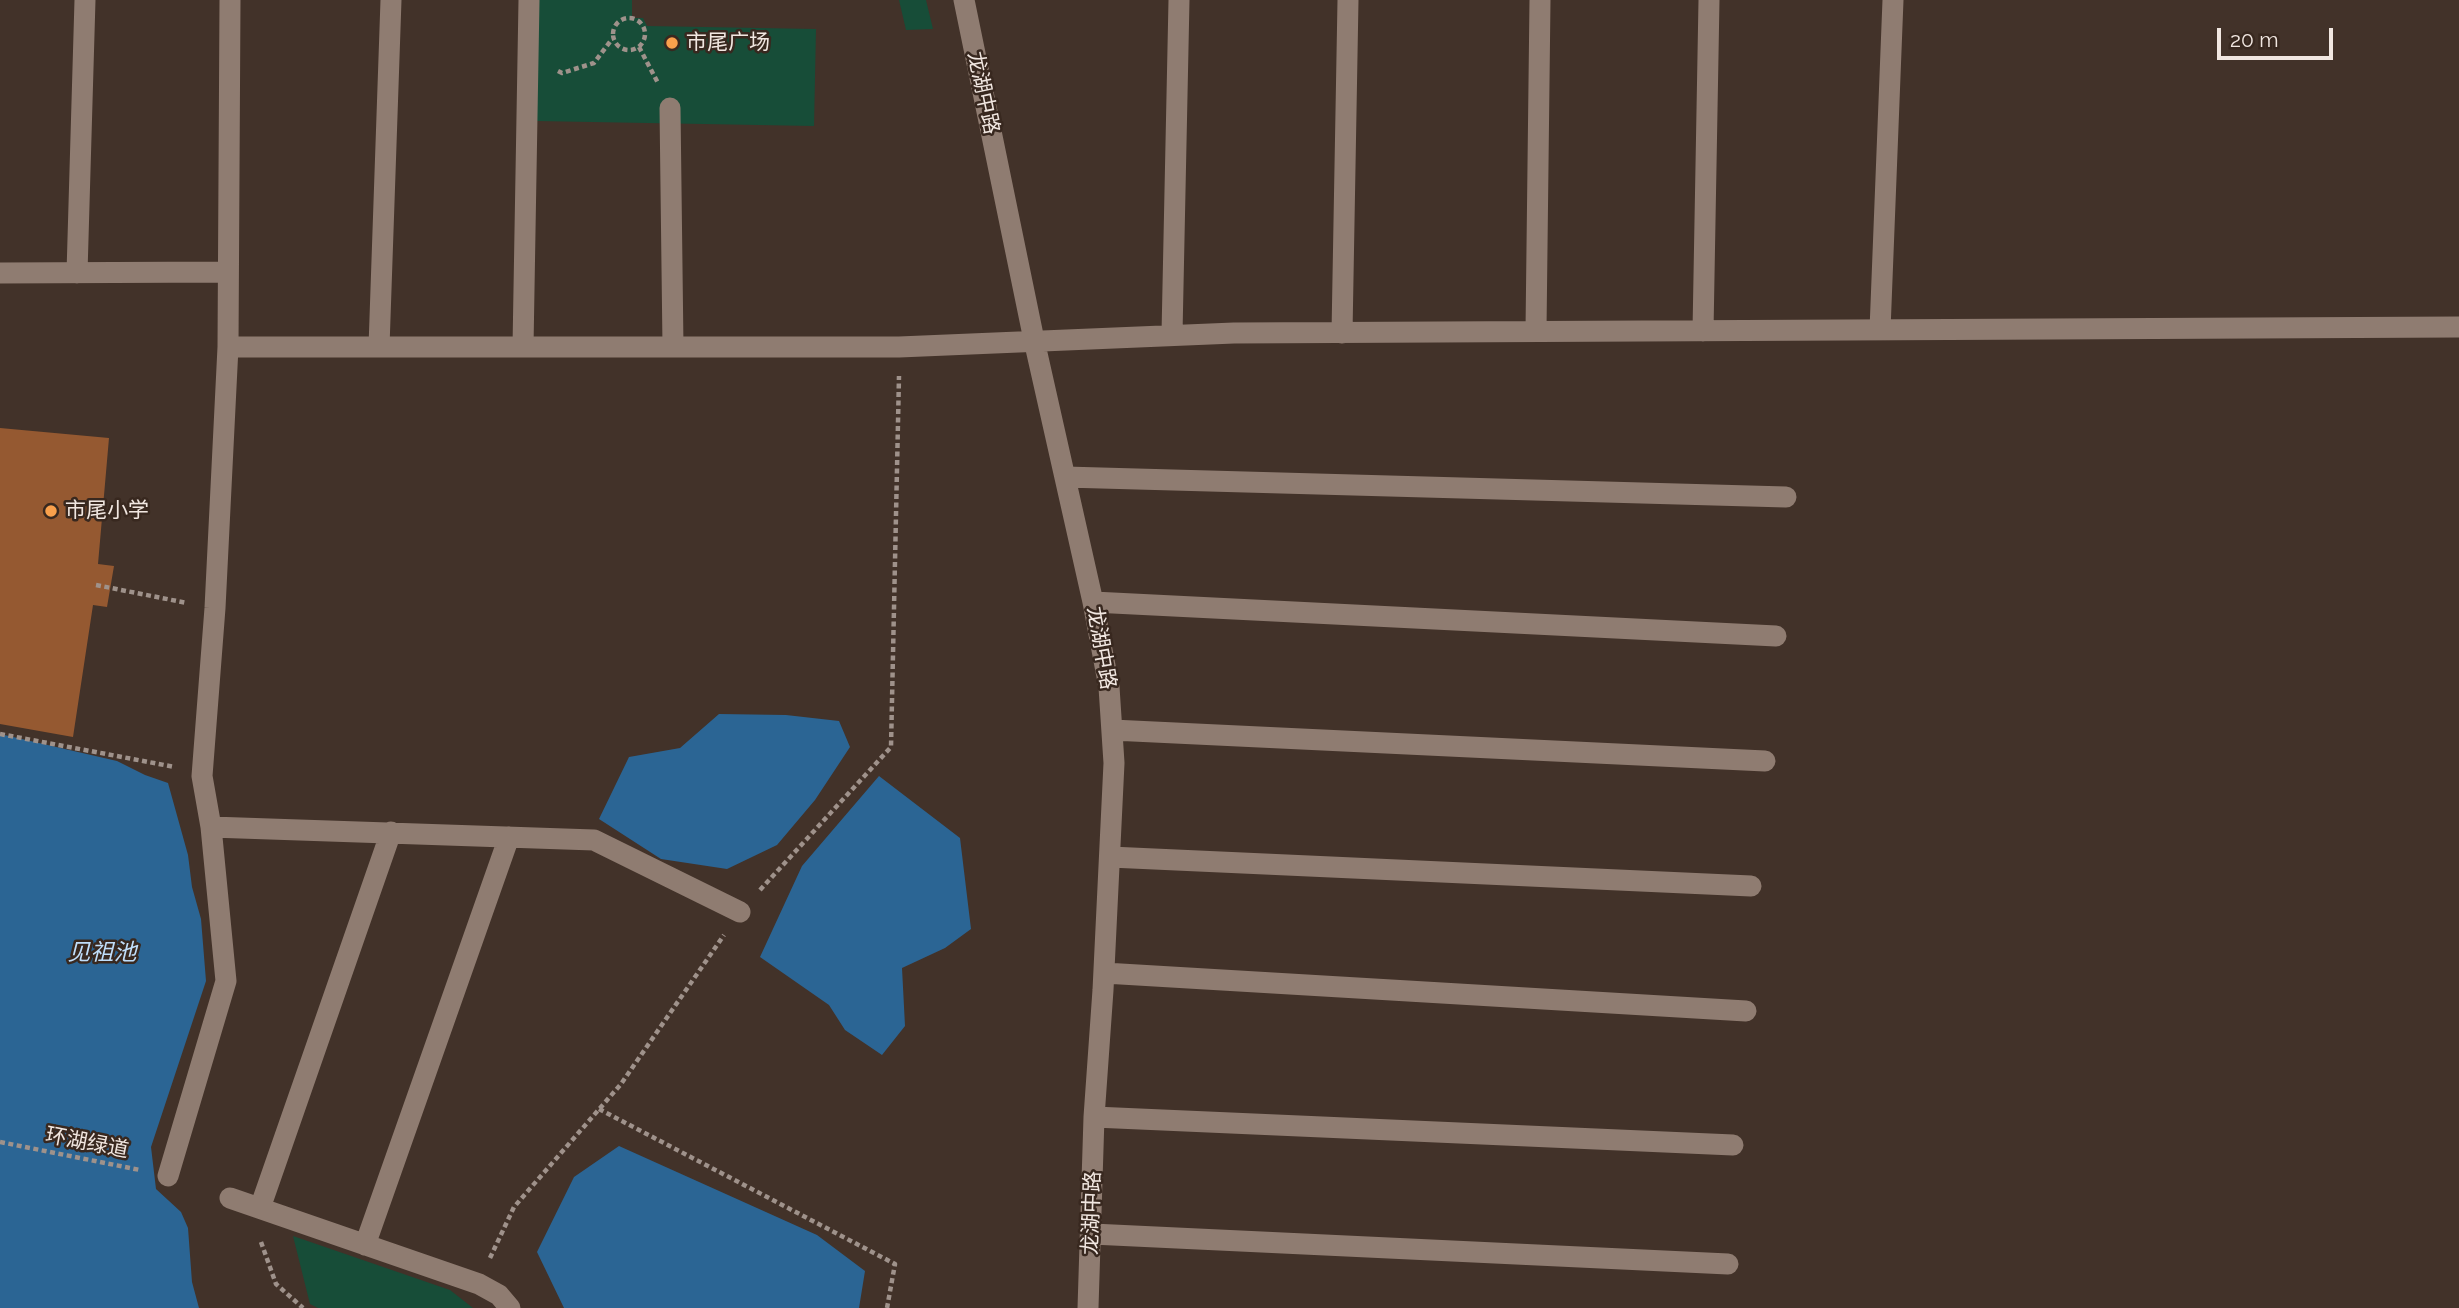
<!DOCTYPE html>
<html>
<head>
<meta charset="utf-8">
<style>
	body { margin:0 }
	#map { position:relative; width:2459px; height:1308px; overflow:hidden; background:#423229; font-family:Raleway,sans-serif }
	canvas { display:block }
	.scale { position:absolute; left:2217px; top:28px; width:116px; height:32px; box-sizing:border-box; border:4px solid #f1e7e1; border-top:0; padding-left:9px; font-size:21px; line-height:24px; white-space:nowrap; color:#f1e7e1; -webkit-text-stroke:5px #38281f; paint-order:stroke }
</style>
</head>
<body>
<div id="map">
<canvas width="2459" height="1308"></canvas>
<div class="scale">20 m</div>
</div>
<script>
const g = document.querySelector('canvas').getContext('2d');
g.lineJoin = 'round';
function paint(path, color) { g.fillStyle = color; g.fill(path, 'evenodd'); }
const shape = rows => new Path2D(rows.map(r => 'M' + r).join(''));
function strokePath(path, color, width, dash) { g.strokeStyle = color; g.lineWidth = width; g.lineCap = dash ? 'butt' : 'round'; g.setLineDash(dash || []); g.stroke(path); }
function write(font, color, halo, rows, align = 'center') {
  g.font = font + ' Raleway,"Noto Sans SC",sans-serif'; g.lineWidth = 5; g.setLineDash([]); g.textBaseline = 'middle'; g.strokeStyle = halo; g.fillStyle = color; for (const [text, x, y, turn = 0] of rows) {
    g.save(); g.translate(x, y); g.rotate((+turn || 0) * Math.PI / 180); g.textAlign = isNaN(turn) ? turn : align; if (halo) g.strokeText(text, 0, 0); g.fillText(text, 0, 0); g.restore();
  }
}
paint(shape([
	[538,0,632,0,632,18,643,18,647,26,816,29,814,126,536,121],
	[899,0,926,0,933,29,906,30],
	[293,1236,450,1290,473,1308,318,1308,310,1304]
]), '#174d38');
paint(shape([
	[719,714,786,715,839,721,850,747,815,800,777,845,727,869,661,859,599,819,629,757,680,748],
	[0,734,117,761,145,775,168,783,188,855,192,887,201,919,206,981,151,1147,156,1189,181,1212,188,1228,192,1282,199,1308,0,1308],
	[879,776,960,838,971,929,945,948,902,968,905,1026,882,1055,845,1030,829,1005,760,957,802,866],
	[619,1146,817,1235,865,1271,859,1308,564,1308,537,1252,574,1177]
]), '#2b6594');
paint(shape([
	[0,428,109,438,98,564,114,566,107,607,93,605,73,737,0,724]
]), '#955931');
strokePath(shape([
	'613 34a16 16 0 1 1 32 0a16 16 0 1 1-32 0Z',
	[639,47,658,83],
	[558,71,562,73,594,63,612,39],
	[96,585,187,603],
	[0,734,175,767],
	[760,890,891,747,899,376],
	[599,1109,895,1264,887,1308],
	[0,1142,140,1170],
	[261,1242,276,1284,303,1308],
	[490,1258,514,1207,621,1084,724,935]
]), '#9f928b', 4.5, [5, 3.5]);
strokePath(shape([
	[964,0,1034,340,1093,602,1109,687,1114,763,1103,990,1094,1117,1088,1308],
	[670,108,673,347],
	[0,273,228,272],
	[77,273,85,0],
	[1536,330,1540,0],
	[1880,330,1893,0],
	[1703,331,1709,0],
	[1342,333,1348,0],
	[1172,334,1179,0],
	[228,347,899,347,1234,333,2459,327],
	[379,347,391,0],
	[523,347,529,0],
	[1065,477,1786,497],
	[1093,602,1776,636],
	[1112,730,1765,761],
	[211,827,594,840,740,912],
	[1110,857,1751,886],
	[1104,973,1746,1011],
	[1094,1117,1733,1145],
	[168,1176,226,981,211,827,202,776,215,608,228,347,230,0],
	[230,1198,479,1284,499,1295,510,1308],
	[260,1208,391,832],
	[1092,1234,1728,1264],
	[365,1245,509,837]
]), '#8f7c71', 21);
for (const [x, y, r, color] of [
	[672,43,7,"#f9a04c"],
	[51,511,7,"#f9a04c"]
]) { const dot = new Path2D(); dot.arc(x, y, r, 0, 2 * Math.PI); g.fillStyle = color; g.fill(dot); strokePath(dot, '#38281f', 2.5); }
write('21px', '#f1e7e1', '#38281f', [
	["市尾广场",686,43],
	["市尾小学",65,511]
], 'left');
write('21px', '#f1e7e1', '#38281f', [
	["龙湖中路",983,93,78],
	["龙湖中路",1101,648,80],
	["环湖绿道",87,1143,11],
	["龙湖中路",1092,1213,-88]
]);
write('italic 23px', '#c0defa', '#38281f', [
	["见祖池",102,953]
]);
</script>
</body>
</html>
